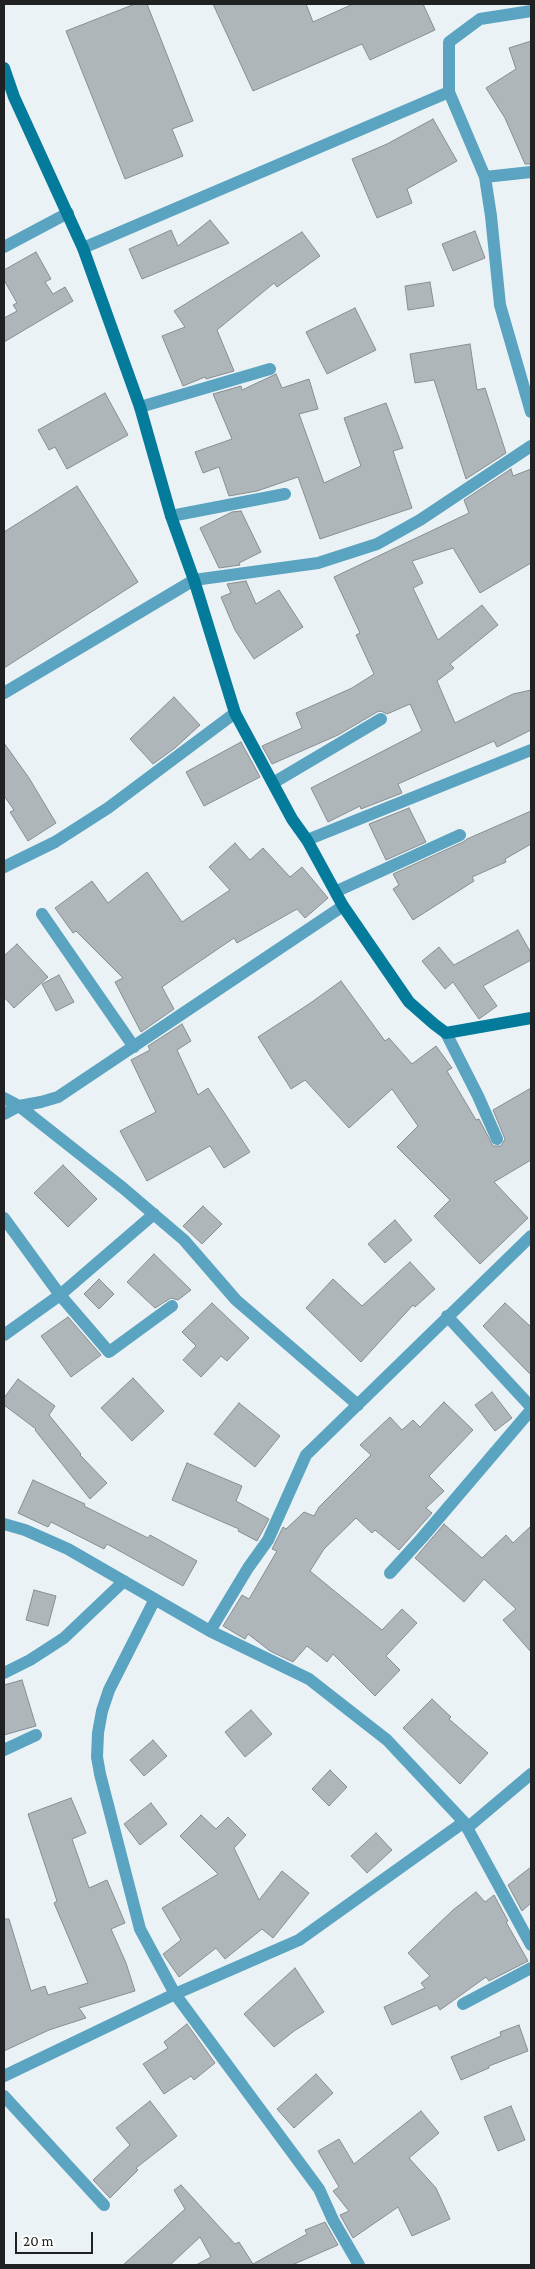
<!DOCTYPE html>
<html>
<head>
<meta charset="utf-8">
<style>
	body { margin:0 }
	#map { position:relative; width:535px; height:2269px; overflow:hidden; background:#ebf2f6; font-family:"Crimson Pro",serif }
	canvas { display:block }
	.frame { position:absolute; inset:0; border:5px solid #1f2123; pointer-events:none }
	.scale { position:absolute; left:15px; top:2232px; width:78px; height:22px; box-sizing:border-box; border:2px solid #1f2123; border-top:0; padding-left:6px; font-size:15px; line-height:18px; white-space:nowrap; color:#1f2123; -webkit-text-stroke:4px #fefefe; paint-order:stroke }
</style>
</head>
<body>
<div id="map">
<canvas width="535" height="2269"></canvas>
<div class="frame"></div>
<div class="scale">20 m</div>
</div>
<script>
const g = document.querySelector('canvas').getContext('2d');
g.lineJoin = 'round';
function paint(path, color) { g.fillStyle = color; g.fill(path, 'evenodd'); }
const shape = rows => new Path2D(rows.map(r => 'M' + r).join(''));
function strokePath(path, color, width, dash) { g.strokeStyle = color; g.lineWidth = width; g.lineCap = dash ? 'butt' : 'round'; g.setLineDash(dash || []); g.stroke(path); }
const building = shape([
	[135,4,147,4,193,121,172,129,183,156,125,179,66,31,135,4],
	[213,4,306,4,313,22,353,4,423,4,435,30,370,60,362,44,253,91,213,4],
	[531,41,531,164,525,164,505,118,486,88,516,69,509,48,531,41],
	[433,119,457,161,407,189,412,203,377,218,352,159,387,144,433,119],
	[210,220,229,243,142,279,129,249,171,230,178,246,210,220],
	[475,231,485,258,453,271,442,244,475,231],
	[302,232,320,256,277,287,274,283,217,330,234,371,206,379,205,377,183,386,162,336,185,327,174,311,302,232],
	[36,252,51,279,45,282,53,294,65,287,73,301,4,342,4,318,17,311,13,305,17,303,4,280,4,270,36,252],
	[430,282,434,306,408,310,405,286,430,282],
	[355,308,376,350,327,374,306,332,355,308],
	[470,344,477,390,485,388,506,453,466,479,434,380,415,383,410,354,470,344],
	[276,374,282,388,309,379,318,409,299,414,324,483,361,466,344,418,386,403,403,448,393,451,412,508,320,539,298,477,257,491,229,496,219,467,203,473,195,452,232,439,213,394,241,386,242,390,276,374],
	[105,393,128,435,67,469,55,447,49,450,38,430,105,393],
	[511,469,513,476,531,469,531,563,480,593,453,548,412,561,423,583,413,588,438,640,482,605,498,625,450,664,454,668,437,681,455,723,513,694,531,690,531,730,497,747,494,741,398,784,402,793,361,809,360,806,328,822,311,788,422,731,410,704,387,714,381,711,377,712,338,735,272,764,262,746,302,728,296,713,352,688,374,674,356,635,360,633,334,577,469,513,464,500,511,469],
	[77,486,138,582,4,668,4,532,77,486],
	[241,511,261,552,239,563,240,565,219,568,200,528,232,512,241,511],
	[246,581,256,604,279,590,303,627,254,659,235,630,221,597,231,593,227,584,246,581],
	[174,697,200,725,175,748,153,764,130,739,174,697],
	[241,742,260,777,204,806,186,772,241,742],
	[4,743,29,778,56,823,28,841,10,812,14,810,4,796,4,743],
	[409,808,426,842,386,860,369,824,409,808],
	[531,811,531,844,505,859,506,862,472,877,474,881,413,920,393,889,399,885,393,874,463,842,467,839,531,811],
	[235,843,250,860,263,848,290,877,302,867,328,898,305,918,297,909,237,943,234,938,162,987,174,1009,141,1032,115,982,123,978,76,931,73,933,55,908,92,881,108,903,147,872,182,922,230,890,209,867,235,843],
	[518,930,531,953,531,960,483,986,497,1006,479,1019,453,982,445,989,422,961,439,947,454,965,518,930],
	[17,944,48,977,14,1008,4,997,4,956,17,944],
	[59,975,74,1002,56,1011,42,984,59,975],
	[341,981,385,1041,389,1038,412,1064,436,1046,452,1068,447,1071,476,1120,479,1119,493,1146,501,1146,505,1139,493,1110,531,1088,531,1160,494,1182,528,1218,480,1264,434,1216,450,1200,397,1147,418,1126,392,1089,349,1128,305,1080,291,1089,258,1037,309,1004,341,981],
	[182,1024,191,1041,177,1050,198,1095,208,1088,250,1152,224,1168,210,1146,147,1181,120,1131,156,1112,131,1060,150,1050,148,1046,182,1024],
	[63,1165,97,1199,68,1227,34,1193,63,1165],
	[203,1206,222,1224,202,1244,183,1226,203,1206],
	[395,1220,412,1240,385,1263,368,1244,395,1220],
	[154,1254,191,1290,178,1300,171,1298,155,1308,127,1282,154,1254],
	[410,1262,435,1289,415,1307,413,1305,361,1362,306,1308,333,1279,362,1306,410,1262],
	[99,1279,114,1294,99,1309,84,1294,99,1279],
	[212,1303,249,1338,227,1361,221,1356,201,1377,183,1360,196,1346,182,1332,212,1303],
	[505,1303,531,1327,531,1375,483,1326,505,1303],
	[68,1317,101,1355,71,1377,41,1336,68,1317],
	[133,1378,164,1411,132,1441,101,1408,133,1378],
	[18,1379,55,1406,49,1415,81,1454,80,1455,107,1483,90,1499,35,1430,36,1429,4,1405,4,1398,18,1379],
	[492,1392,512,1418,495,1431,475,1405,492,1392],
	[444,1402,473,1430,429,1476,444,1491,426,1508,432,1513,399,1550,375,1530,372,1533,356,1518,324,1549,310,1571,382,1630,402,1609,417,1623,386,1656,400,1670,375,1696,333,1654,327,1662,307,1646,293,1662,270,1651,248,1634,245,1639,223,1626,242,1595,249,1599,277,1551,272,1549,283,1527,286,1529,304,1512,314,1516,319,1507,371,1455,360,1445,390,1417,402,1430,413,1420,420,1427,444,1402],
	[239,1403,280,1436,255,1467,214,1434,239,1403],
	[187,1463,242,1486,236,1501,269,1519,257,1541,238,1531,239,1529,172,1500,187,1463],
	[33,1480,85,1504,84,1506,148,1538,150,1535,197,1561,183,1586,107,1544,104,1549,51,1522,48,1527,18,1513,33,1480],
	[444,1524,482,1558,506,1535,513,1543,531,1526,531,1652,503,1620,516,1609,484,1579,464,1602,415,1558,444,1524],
	[34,1590,56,1596,48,1626,26,1620,34,1590],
	[22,1680,36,1726,4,1735,4,1685,22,1680],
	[432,1699,451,1717,449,1719,488,1753,460,1784,403,1728,432,1699],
	[251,1710,272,1734,245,1757,225,1732,251,1710],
	[153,1740,167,1756,144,1776,130,1760,153,1740],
	[330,1770,347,1787,329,1806,312,1789,330,1770],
	[71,1798,86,1833,72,1839,89,1888,107,1880,125,1923,111,1929,126,1963,135,1991,79,2008,86,2018,49,2030,4,2051,4,1919,9,1919,31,1991,45,1986,48,1995,88,1983,54,1903,57,1901,28,1814,71,1798],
	[151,1803,167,1824,140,1845,124,1824,151,1803],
	[201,1815,216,1829,228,1817,246,1835,234,1848,259,1900,282,1871,309,1893,273,1938,262,1929,225,1959,216,1948,179,1977,163,1954,181,1940,162,1908,218,1874,180,1836,201,1815],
	[376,1833,392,1850,367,1873,351,1856,376,1833],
	[531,1867,531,1903,522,1911,508,1885,531,1867],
	[476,1892,485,1902,494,1895,508,1921,506,1922,528,1961,489,1981,486,1977,440,2010,437,2005,392,2025,384,2007,425,1988,421,1983,430,1976,408,1953,453,1910,476,1892],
	[295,1968,324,2012,294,2031,274,2047,244,2014,295,1968],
	[187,2024,215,2063,194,2080,191,2076,164,2094,143,2064,168,2048,164,2042,187,2024],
	[519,2025,528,2051,489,2066,489,2068,461,2080,451,2057,501,2036,500,2032,519,2025],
	[316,2074,333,2093,294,2128,277,2109,316,2074],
	[150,2101,177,2136,136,2168,138,2170,110,2198,93,2180,130,2145,116,2128,150,2101],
	[511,2106,525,2140,498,2151,484,2117,511,2106],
	[421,2111,439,2133,409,2158,436,2188,450,2219,412,2236,398,2207,353,2238,340,2215,349,2211,333,2191,339,2187,318,2151,339,2139,354,2164,421,2111],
	[181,2185,235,2244,239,2242,253,2264,307,2234,305,2230,325,2222,338,2245,292,2265,196,2265,211,2257,200,2237,170,2265,123,2265,185,2209,174,2190,181,2185]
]);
paint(building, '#afb6b9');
strokePath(building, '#878e92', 1);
strokePath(shape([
	[531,11,480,19,449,42,449,92,485,177,491,216,500,305,531,412],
	[485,177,531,172],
	[4,247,68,213],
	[83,248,449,92],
	[140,407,270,369],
	[171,516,285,494],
	[4,693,194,580,318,563,377,544,420,520,531,446],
	[273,783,381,719],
	[307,840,531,750],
	[4,867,55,842,108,808,235,713],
	[337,891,460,835],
	[42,914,134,1047],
	[446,1033,478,1096,497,1139],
	[4,1098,19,1106,41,1102,58,1097,343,906],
	[4,1114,19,1106,123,1188,184,1240,236,1300,358,1405],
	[4,1218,60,1295,109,1352,172,1306],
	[447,1316,531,1407],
	[4,1335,60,1295,154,1214],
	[4,1524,25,1530,68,1549,210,1631,309,1679,387,1740,464,1822,531,1945],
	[390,1573,421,1539,531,1410],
	[155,1599,109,1690,102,1711,98,1733,97,1757,100,1774,140,1929,175,1994,319,2189,333,2220,359,2265],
	[210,1631,248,1568,268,1540,306,1455,531,1236],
	[4,1673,30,1660,64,1638,124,1581],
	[4,1750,36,1735],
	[467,1828,531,1774],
	[463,2004,531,1968],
	[4,2076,175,1994,299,1940,464,1822],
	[4,2096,104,2205]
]), '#5ba4c1', 12);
strokePath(shape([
	[4,68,14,97,83,248,140,407,171,516,194,580,235,713,292,819,307,840,343,906,409,1002,434,1024,446,1033,531,1018]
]), '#057b9c', 12);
</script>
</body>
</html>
